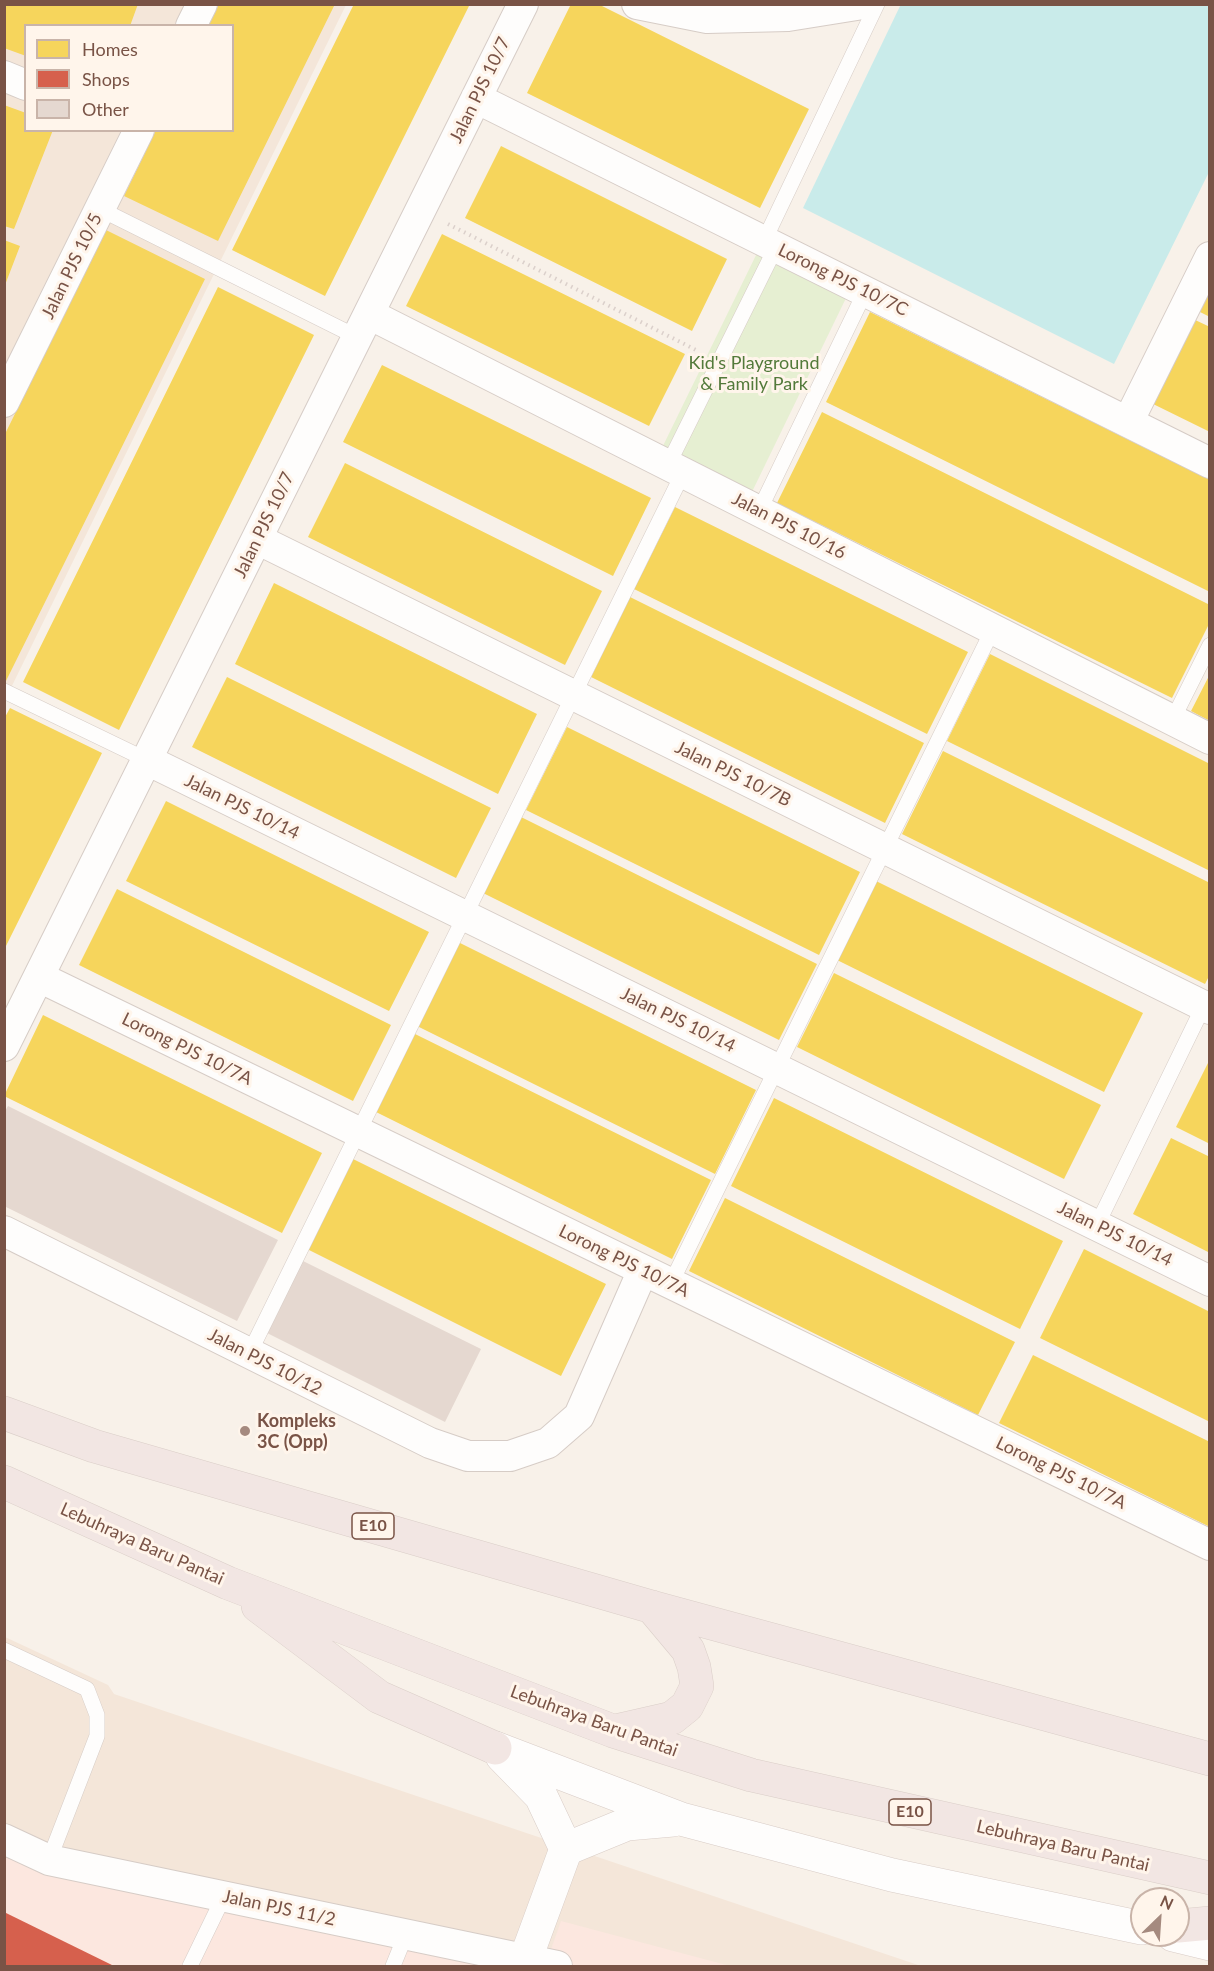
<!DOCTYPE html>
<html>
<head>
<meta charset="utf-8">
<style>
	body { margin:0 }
	#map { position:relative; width:1214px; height:1971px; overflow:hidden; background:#f8f1e9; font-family:Lato,sans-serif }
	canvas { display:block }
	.frame { position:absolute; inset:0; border:6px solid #795346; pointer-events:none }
	.legend { position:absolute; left:24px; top:24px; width:210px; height:108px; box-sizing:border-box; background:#fff5eb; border:2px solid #c9b4a9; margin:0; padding:8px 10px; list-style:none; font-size:18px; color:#795346 }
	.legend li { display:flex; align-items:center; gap:12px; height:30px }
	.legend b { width:30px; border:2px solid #c9b4a9 }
	.north { position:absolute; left:1130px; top:1887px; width:60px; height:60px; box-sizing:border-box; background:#fff5eb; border:2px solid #c9b4a9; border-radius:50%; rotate:25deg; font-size:16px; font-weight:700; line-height:24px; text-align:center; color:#795346 }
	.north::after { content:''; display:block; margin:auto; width:21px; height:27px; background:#a58a7f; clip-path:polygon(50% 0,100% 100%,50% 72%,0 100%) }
</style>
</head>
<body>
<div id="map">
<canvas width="1214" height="1971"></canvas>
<div class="frame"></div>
<ul class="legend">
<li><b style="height:16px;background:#f6d55c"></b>Homes</li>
<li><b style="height:16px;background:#d6604d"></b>Shops</li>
<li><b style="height:16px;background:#e5d8d0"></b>Other</li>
</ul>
<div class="north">N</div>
</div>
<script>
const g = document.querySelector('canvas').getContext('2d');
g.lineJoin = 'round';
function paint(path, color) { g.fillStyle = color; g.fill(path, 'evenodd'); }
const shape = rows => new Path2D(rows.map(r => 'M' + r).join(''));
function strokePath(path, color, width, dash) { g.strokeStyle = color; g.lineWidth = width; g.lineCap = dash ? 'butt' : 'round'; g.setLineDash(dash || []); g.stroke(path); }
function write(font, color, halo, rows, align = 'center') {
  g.font = font + ' Lato,sans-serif'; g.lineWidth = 6; g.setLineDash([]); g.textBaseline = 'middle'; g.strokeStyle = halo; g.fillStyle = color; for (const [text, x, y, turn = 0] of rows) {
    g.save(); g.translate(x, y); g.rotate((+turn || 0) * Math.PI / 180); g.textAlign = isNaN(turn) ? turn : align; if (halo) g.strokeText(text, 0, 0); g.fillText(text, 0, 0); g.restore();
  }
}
paint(shape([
	[5,5,346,5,5,700],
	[26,26,232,26,232,130,26,130],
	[5,1637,108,1685,114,1694,921,1966,5,1966]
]), '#f4e6d9');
paint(shape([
	[4,1851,503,1966,5,1966],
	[561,1921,730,1966,545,1966]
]), '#fce7df');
paint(shape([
	[758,251,848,294,750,496,660,452]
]), '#e6efd2');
paint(shape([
	[901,4,1209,5,1209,172,1114,364,803,208]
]), '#c9ebea');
paint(shape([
	[4,4,138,4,130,26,26,26,26,56,4,48],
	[219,4,335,4,218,241,124,196,156,130,232,130,232,26,208,26],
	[354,4,469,6,325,296,232,250],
	[571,4,598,4,809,109,760,208,527,93],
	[4,105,26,113,26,130,53,130,14,229,4,226],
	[501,146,727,259,692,331,465,218],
	[106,230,205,279,4,685,4,436],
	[442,234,685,354,649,426,406,306],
	[4,240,20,246,5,285,4,285],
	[1210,279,1210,317,1194,309],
	[218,287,314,335,119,730,23,682],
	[870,312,1210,480,1210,592,826,402],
	[1191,318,1210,327,1210,432,1149,402],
	[382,365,651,498,613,576,343,442],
	[822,412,1210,605,1210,622,1172,698,777,503],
	[345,463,602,591,565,665,308,537],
	[675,507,968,652,927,734,634,589],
	[274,583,537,714,498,794,235,664],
	[630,597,924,743,885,823,591,677],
	[990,654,1210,764,1210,871,947,741],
	[1210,674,1210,721,1191,711],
	[227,677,491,808,456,878,192,747],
	[10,708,102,753,4,950,4,719],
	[567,727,860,872,819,955,526,810],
	[943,751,1210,883,1210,974,1205,984,902,834],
	[166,801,429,932,389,1011,126,881],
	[519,816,817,964,779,1040,481,892],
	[876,881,1143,1013,1104,1092,837,960],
	[117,889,391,1025,353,1101,79,965],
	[456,941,756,1090,715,1174,415,1025],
	[834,973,1101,1105,1064,1179,797,1047],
	[43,1015,322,1153,282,1233,4,1096],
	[413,1033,711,1180,672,1259,374,1111],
	[1210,1059,1210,1144,1176,1127],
	[774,1098,1063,1241,1020,1329,731,1186],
	[1171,1138,1210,1157,1210,1253,1133,1214],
	[351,1158,606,1284,561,1376,307,1249],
	[725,1198,1015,1342,978,1415,689,1271],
	[1084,1249,1210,1312,1210,1422,1040,1338],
	[1033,1355,1210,1442,1210,1527,999,1423]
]), '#f6d55c');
paint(shape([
	[4,1912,114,1966,4,1966]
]), '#d6604d');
paint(shape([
	[8,1106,278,1240,237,1321,4,1206,4,1113],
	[301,1260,481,1349,445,1422,265,1332]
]), '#e5d8d0');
const lane = shape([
	[100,209,357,337],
	[764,241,877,4],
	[668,465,776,247],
	[759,511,865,292],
	[4,691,147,760],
	[1172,721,1210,645],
	[1097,1225,1206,1001],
	[671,1283,993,629],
	[249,1354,683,473],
	[4,1650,87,1689,97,1715,97,1736,49,1860],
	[190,1966,224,1896],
	[393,1966,406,1934]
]);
const street = shape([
	[637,4,707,18,788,16,863,4],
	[191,26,202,4],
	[4,76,26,85],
	[476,98,1210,463],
	[369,314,1210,739],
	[4,402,139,130],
	[1128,422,1210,257],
	[257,539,1210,1009],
	[147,760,1210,1281],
	[39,977,1210,1545],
	[4,1046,523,4],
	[4,1231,430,1443,468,1456,510,1456,548,1443,579,1416,643,1270],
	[4,1839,49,1860,557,1966]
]);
const secondary = shape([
	[495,1748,681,1819,892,1875,1142,1928],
	[502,1756,541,1796,566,1849,523,1966],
	[566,1849,627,1824,673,1820],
	[1173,1935,1210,1944]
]);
const highway = shape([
	[4,1413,94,1446,652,1607,1210,1759],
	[4,1482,228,1583,613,1731,751,1775,1210,1878],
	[258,1606,379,1697,495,1748],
	[615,1731,672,1718,687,1706,697,1686,694,1667,688,1650,652,1607],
	[1178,1926,1210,1923]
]);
strokePath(lane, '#d6ccc6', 16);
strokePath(street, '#d6ccc6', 32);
strokePath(secondary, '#d8ccc6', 34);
strokePath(highway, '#dacec8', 34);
strokePath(shape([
	[448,224,698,351]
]), '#dbd0cb', 4, [1.5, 4.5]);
strokePath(lane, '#fefdfc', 15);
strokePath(street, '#fefdfc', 30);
strokePath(secondary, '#fefdfc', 33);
strokePath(highway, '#f2e6e3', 33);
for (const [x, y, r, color] of [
	[245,1431,6,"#a58a7f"]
]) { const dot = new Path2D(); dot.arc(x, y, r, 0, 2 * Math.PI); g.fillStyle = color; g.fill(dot); strokePath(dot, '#fff5eb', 2); }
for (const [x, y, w] of [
	[373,1526,42],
	[910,1812,42]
]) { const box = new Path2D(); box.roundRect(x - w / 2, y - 13, w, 26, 4.5); g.fillStyle = '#fff5eb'; g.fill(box); strokePath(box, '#795346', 1.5); }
write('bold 16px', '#795346', null, [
	["E10",373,1526],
	["E10",910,1812]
]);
write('18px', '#795346', '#fff5eb', [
	["Jalan PJS 10/7",480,90,-64],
	["Jalan PJS 10/5",72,266,-64],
	["Lorong PJS 10/7C",843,280,26],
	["Jalan PJS 10/7",264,525,-64],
	["Jalan PJS 10/16",789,526,27],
	["Jalan PJS 10/7B",733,774,26],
	["Jalan PJS 10/14",242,807,26],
	["Jalan PJS 10/14",678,1020,26],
	["Lorong PJS 10/7A",187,1049,26],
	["Jalan PJS 10/14",1115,1234,26],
	["Lorong PJS 10/7A",624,1261,26],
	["Jalan PJS 10/12",265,1362,27],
	["Lorong PJS 10/7A",1061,1473,26],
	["Lebuhraya Baru Pantai",142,1544,24],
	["Lebuhraya Baru Pantai",594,1721,20],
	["Lebuhraya Baru Pantai",1063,1846,13],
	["Jalan PJS 11/2",279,1908,12]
]);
write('18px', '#537a3a', '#fff5eb', [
	["Kid's Playground",754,363],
	["& Family Park",754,384]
]);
write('bold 18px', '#795346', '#fff5eb', [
	["Kompleks",257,1421],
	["3C (Opp)",257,1442]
], 'left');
</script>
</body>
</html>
